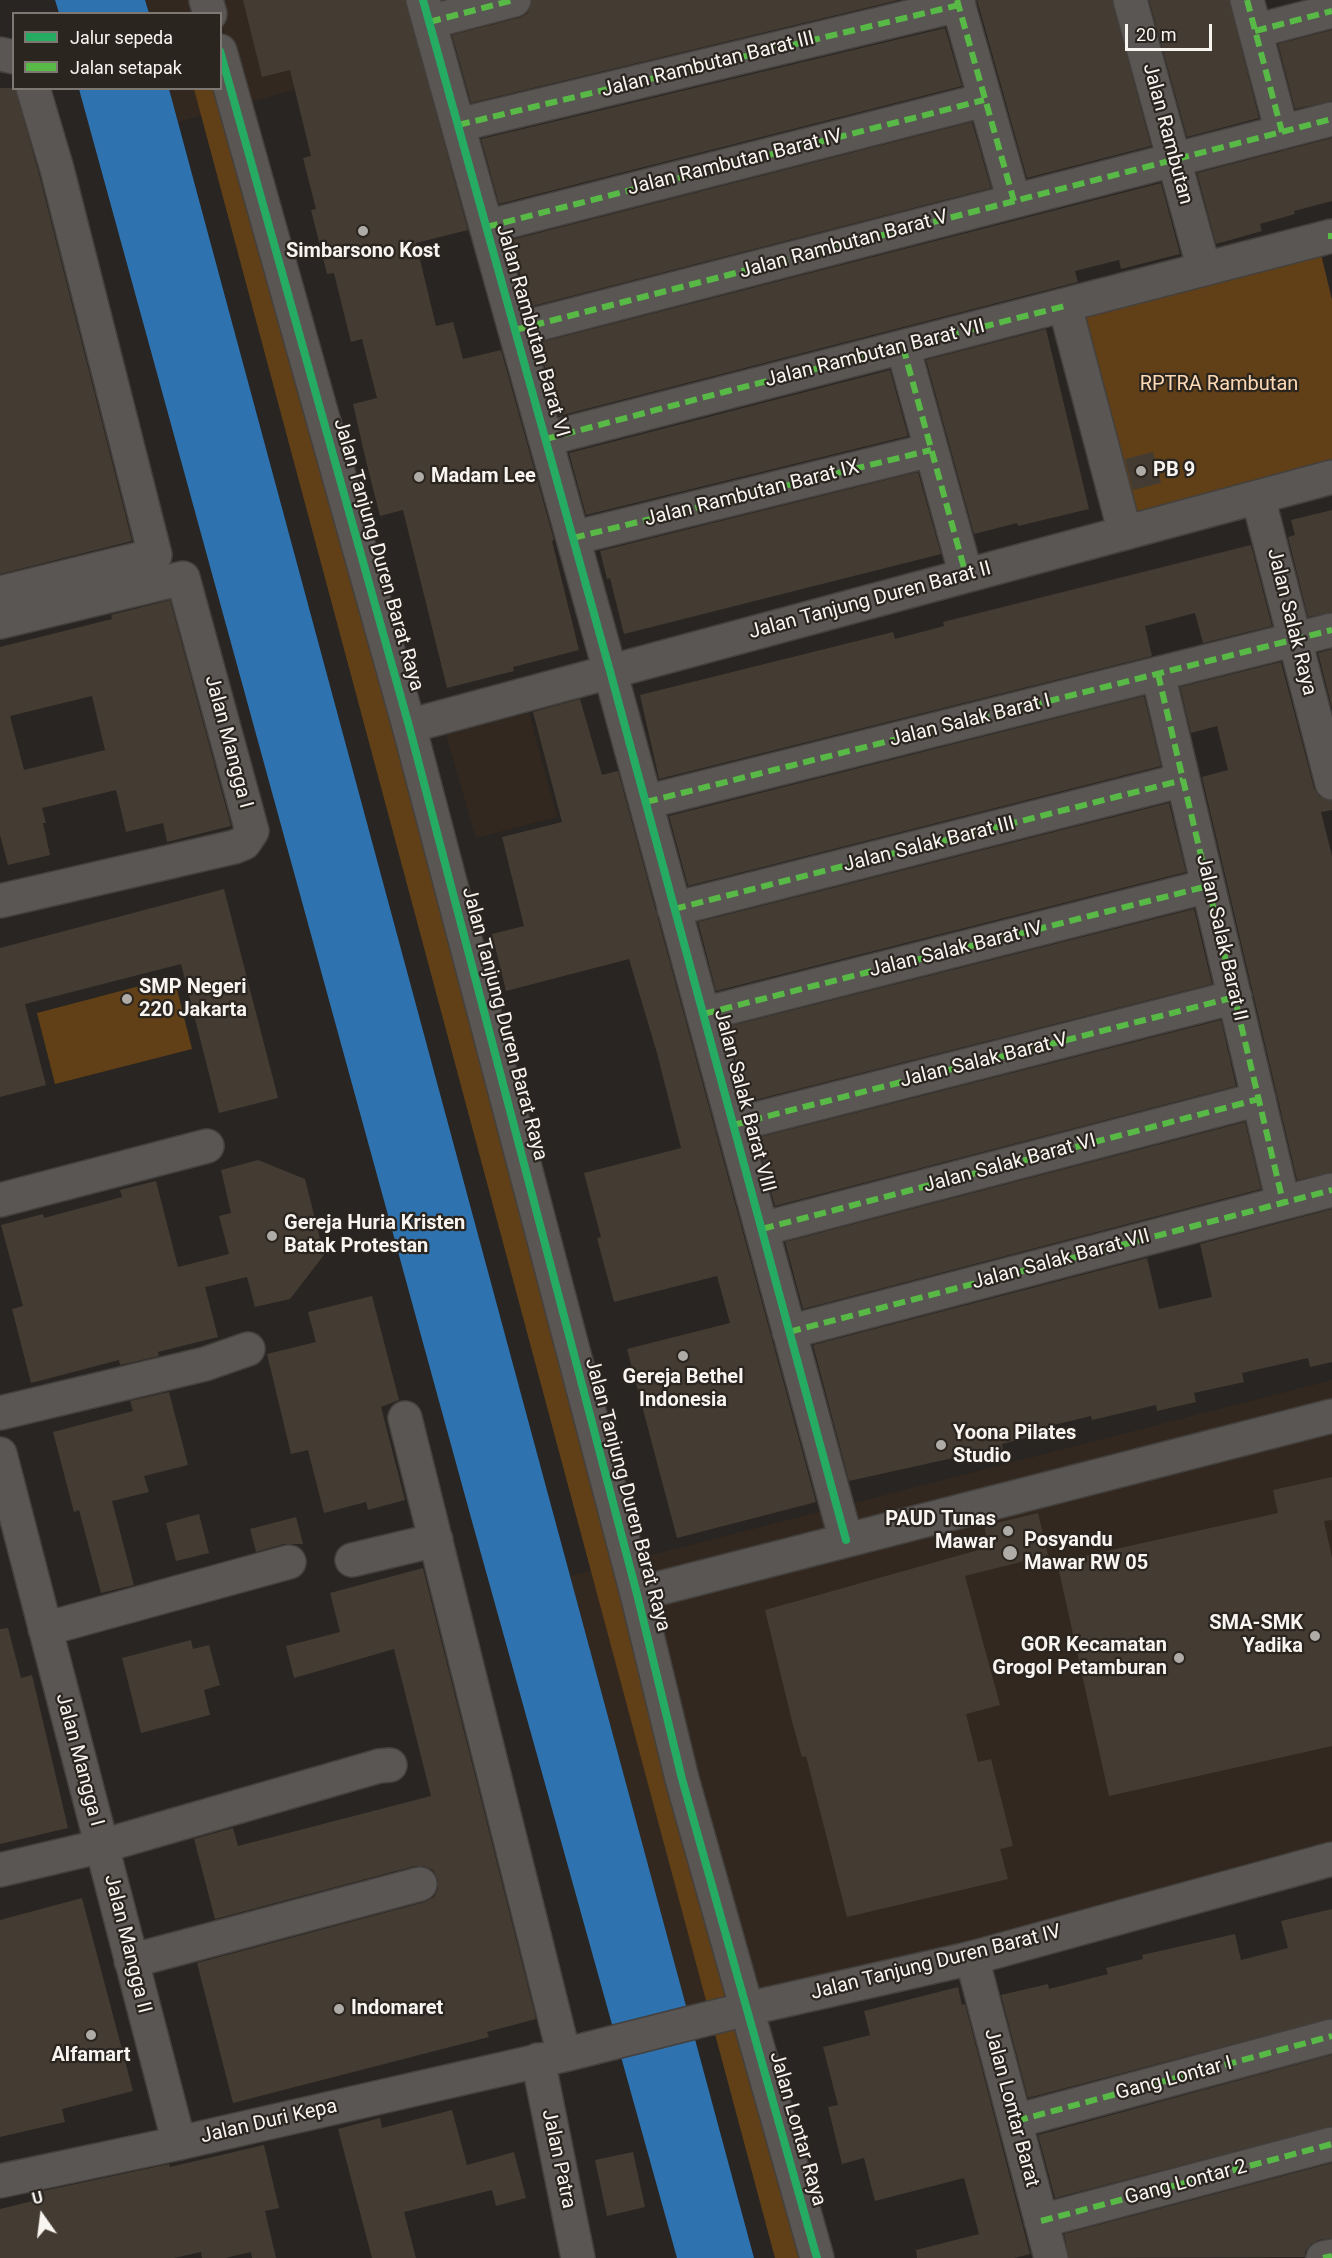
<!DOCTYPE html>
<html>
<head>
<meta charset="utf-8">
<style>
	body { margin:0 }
	#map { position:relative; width:1332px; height:2258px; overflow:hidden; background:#282522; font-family:Roboto,sans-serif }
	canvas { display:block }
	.legend { position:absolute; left:12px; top:12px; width:210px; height:78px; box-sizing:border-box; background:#2b251f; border:2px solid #7d7872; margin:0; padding:8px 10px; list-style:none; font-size:18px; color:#f8f4ef }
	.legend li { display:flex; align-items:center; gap:12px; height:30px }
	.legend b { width:30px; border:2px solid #7d7872 }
	.north { position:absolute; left:12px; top:2186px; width:60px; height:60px; -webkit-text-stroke:4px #2b251f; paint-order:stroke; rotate:346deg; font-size:16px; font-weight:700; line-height:24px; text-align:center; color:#f8f4ef }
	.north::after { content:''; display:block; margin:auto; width:21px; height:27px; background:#f8f4ef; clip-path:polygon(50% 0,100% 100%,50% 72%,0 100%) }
	.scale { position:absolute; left:1125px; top:24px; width:87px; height:27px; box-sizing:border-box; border:3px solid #f8f4ef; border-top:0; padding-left:8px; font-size:18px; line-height:21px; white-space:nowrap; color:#f8f4ef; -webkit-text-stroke:4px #2b251f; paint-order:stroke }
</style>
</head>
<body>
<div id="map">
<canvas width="1332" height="2258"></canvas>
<ul class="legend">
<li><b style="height:8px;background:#26ab63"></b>Jalur sepeda</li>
<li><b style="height:8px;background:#58b947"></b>Jalan setapak</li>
</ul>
<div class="north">U</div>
<div class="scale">20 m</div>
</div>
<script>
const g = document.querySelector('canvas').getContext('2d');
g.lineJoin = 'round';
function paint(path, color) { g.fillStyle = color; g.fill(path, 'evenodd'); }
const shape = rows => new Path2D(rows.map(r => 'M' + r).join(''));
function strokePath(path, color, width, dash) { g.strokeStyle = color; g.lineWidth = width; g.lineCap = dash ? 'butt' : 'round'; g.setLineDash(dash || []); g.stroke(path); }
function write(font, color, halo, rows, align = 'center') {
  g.font = font + ' Roboto,sans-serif'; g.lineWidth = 4.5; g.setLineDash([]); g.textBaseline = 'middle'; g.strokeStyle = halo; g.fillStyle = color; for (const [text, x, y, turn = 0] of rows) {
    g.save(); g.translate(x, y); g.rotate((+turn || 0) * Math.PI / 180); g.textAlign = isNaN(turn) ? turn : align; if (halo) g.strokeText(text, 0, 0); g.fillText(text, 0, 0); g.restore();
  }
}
paint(shape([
	[145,0,617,0,178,122,169,89,220,88,220,14,149,13],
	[529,713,557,817,476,838,446,735],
	[1332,1380,1332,1845,689,2018,570,1576]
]), '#32281f');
paint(shape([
	[221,83,774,2161,802,2258,775,2258,194,89,220,88],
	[1320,250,1332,300,1332,466,1126,518,1075,311],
	[174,977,192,1049,55,1084,37,1013]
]), '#624017');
paint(shape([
	[55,0,145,0,149,13,59,13],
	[79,89,169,89,754,2258,677,2258,473,1525]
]), '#2e72af');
paint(shape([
	[243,0,405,0,468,230,416,243,436,326,453,322,463,359,501,350,554,540,552,541,579,650,513,667,514,671,447,688,403,510,380,516,366,461,353,404,377,398,362,339,351,342,334,273,327,274,311,210,316,209,303,158,311,156,290,70,262,77],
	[532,0,899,0,471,103,452,35,519,18,528,13],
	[977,0,1112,0,1151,146,1027,178],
	[1149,0,1229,0,1259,118,1187,137],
	[945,28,962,86,499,204,481,139],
	[1332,30,1332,101,1295,109,1278,44],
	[0,88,15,88,39,174,132,541,0,574],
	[972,122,991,188,529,307,511,240],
	[1332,138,1332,201,1294,211,1295,214,1260,224,1262,231,1216,244,1197,173],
	[1161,183,1180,254,1121,269,1119,260,1075,271,1078,282,559,416,538,343],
	[1046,329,1089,509,1018,526,1017,523,974,534,926,360],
	[890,370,908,436,586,515,569,453],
	[1153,452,1161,483,1133,490,1125,459],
	[918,472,941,554,624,634,610,578,607,579,600,551],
	[1332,510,1332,612,1308,617,1288,537,1295,535,1291,520],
	[1251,545,1272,626,1203,643,1195,613,1145,626,1152,656,659,779,640,695,893,632,895,639,944,626,943,622],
	[170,600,231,826,167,842,163,823,126,832,116,790,42,808,46,823,43,823,50,855,8,865,0,835,0,647,112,619,111,615],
	[92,696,105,750,24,770,10,716],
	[1332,649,1332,708,1318,653],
	[1281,662,1314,788,1319,796,1332,801,1332,810,1321,812,1332,856,1332,1172,1297,1180,1202,777,1228,770,1217,726,1191,733,1180,687],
	[1144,696,1161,766,688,886,669,816],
	[580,699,602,775,618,771,816,1502,677,1538,627,1349,730,1323,717,1276,614,1302,597,1238,601,1237,584,1173,681,1148,657,1053,629,959,506,991,492,934,524,926,502,837,562,822,533,712],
	[1169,803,1186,872,716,991,698,922],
	[224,889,278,1098,219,1113,181,964,25,1004,46,1085,0,1097,0,948],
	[1194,909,1212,984,747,1102,726,1027],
	[1221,1020,1236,1086,775,1206,756,1138],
	[1245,1122,1261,1189,803,1309,785,1242],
	[258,1160,305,1179,324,1255,290,1299,255,1307,247,1277,205,1287,218,1337,158,1352,159,1356,120,1365,119,1360,31,1383,12,1309,23,1306,1,1225,43,1214,44,1218,122,1197,120,1190,156,1181,178,1267,229,1254,219,1216,231,1213,221,1170],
	[1332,1209,1332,1362,1310,1367,1308,1358,1242,1373,1244,1382,1194,1393,1196,1402,1157,1411,1156,1405,1092,1420,1091,1416,1045,1427,1046,1433,1002,1444,1003,1450,963,1459,962,1456,849,1481,813,1345,1147,1258,1159,1309,1212,1297,1200,1244],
	[372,1296,399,1400,381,1407,405,1500,368,1510,366,1502,324,1513,308,1450,291,1454,267,1354,316,1342,308,1312],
	[169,1392,188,1465,144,1476,149,1492,112,1501,134,1585,101,1593,79,1510,74,1512,53,1432,133,1411,130,1401],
	[1332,1477,1332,1520,1324,1521,1332,1558,1332,1746,1109,1796,1057,1562,1278,1513,1273,1490],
	[1038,1513,1048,1555,965,1576,1000,1705,966,1714,978,1762,991,1759,1013,1846,1000,1849,1008,1879,847,1917,806,1756,802,1757,793,1725,765,1610,989,1547,984,1526],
	[199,1514,209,1553,176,1561,166,1523],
	[296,1517,303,1544,284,1544,256,1552,250,1529],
	[423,1568,536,2019,487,2032,489,2037,233,2103,197,1963,425,1902,434,1897,438,1889,438,1880,433,1870,424,1866,415,1866,215,1919,194,1839,233,1828,238,1846,431,1796,394,1649,294,1678,286,1646,340,1632,330,1593],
	[8,1628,21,1678,32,1675,68,1828,0,1844,0,1629],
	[191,1640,193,1649,209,1645,220,1685,204,1690,210,1715,141,1733,122,1658],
	[82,1898,133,2091,62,2109,65,2122,0,2137,0,1920],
	[1332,1909,1332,2018,1028,2098,1001,1995,1048,1984,1049,1989,1108,1974,1106,1968,1143,1959,1142,1955,1235,1934,1241,1960,1288,1948,1281,1921],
	[958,1987,962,2005,965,2004,1030,2254,1014,2258,917,2258,916,2250,979,2234,964,2178,875,2201,864,2158,842,2164,828,2107,838,2105,823,2047,870,2035,864,2011],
	[1332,2055,1332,2126,1055,2198,1038,2135],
	[452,2110,467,2165,514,2152,526,2198,496,2206,492,2190,404,2212,416,2258,372,2258,338,2129,380,2118,382,2128],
	[264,2145,279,2208,265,2211,276,2258,252,2258,251,2252,225,2258,202,2258,201,2252,174,2258,0,2258,0,2209,45,2198,43,2191,169,2164,170,2167],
	[633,2152,645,2207,607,2216,595,2160],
	[1332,2163,1332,2238,1319,2240,1311,2244,1305,2252,1305,2257,1069,2258,1064,2234]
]), '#443c33');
const minor = shape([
	[423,0,610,671,846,1540],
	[957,0,1014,201],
	[1130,0,1204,269],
	[1247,0,1282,132],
	[429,22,514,0],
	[1255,31,1332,11],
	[0,54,14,57],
	[458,125,959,5],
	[486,227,984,100],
	[1065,306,1125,533],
	[515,330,1332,119],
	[903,347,966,575],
	[546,439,1332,236],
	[1258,497,1332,783],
	[573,538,931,450],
	[0,593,155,555,57,169,33,88],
	[0,622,183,578,252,831,244,843,234,847,0,901],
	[1158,674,1283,1202],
	[409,726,1332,477],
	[646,802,1332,630],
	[674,909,1183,780],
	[703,1014,1208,886],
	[733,1125,1235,997],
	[0,1200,207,1146],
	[762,1229,1259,1099],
	[789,1332,1332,1190],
	[0,1413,205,1364,248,1349],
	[405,1418,564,2055],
	[0,1454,179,2143],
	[352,1560,436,1540],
	[45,1629,289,1562],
	[0,1870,102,1846,379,1766,390,1765],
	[972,1958,1051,2258],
	[131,1961,420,1884],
	[538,2060,578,2258],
	[1016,2121,1332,2036],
	[0,2181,179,2143,564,2055,746,2009],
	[1041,2221,1332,2144],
	[1323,2258,1332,2256]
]);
const tertiary = shape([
	[206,0,210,14],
	[220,51,409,726,637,1594,682,1779,817,2258],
	[637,1594,1332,1416],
	[746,2009,972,1958,1332,1859]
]);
strokePath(minor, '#43403d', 36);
strokePath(tertiary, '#43403d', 36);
strokePath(minor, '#595654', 33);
strokePath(tertiary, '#595654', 33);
strokePath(shape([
	[957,0,1014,201],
	[1247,0,1282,132],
	[429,22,514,0],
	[1255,31,1332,11],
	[458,125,959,5],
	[486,227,984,100],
	[1328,236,1332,236],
	[515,330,1332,119],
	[903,347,966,575],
	[546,439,728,391,1065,306],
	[573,538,931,450],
	[1158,674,1283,1202],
	[646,802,1332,630],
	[674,909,1183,780],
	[703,1014,1208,886],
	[733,1125,1235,997],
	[762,1229,1259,1099],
	[789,1332,1332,1190],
	[1016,2121,1332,2036],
	[1041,2221,1332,2144],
	[1323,2258,1332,2256]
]), '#58b947', 6, [12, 6]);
strokePath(shape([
	[423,0,610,671,846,1540],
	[220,51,409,726,637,1594,682,1779,817,2258]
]), '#26ab63', 8);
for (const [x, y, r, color] of [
	[363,231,6,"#afaca7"],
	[1141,471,6,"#afaca7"],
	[419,477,6,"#afaca7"],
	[127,999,6,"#afaca7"],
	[272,1236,6,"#afaca7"],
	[683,1356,6,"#afaca7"],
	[941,1445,6,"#afaca7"],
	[1008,1531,6,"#afaca7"],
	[1010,1553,8,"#afaca7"],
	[1315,1636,6,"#afaca7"],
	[1179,1658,6,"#afaca7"],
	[339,2009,6,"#afaca7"],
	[91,2035,6,"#afaca7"]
]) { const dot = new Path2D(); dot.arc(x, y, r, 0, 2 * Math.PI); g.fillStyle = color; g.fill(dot); strokePath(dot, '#2b251f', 2); }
write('20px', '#f8f4ef', '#2b251f', [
	["Jalan Rambutan Barat III",708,65,-14],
	["Jalan Rambutan",1167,134,75],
	["Jalan Rambutan Barat IV",735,163,-14],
	["Jalan Rambutan Barat V",844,245,-15],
	["Jalan Rambutan Barat VI",532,331,74],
	["Jalan Rambutan Barat VII",875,354,-14],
	["Jalan Rambutan Barat IX",752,494,-14],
	["Jalan Tanjung Duren Barat Raya",378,555,74],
	["Jalan Tanjung Duren Barat II",870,601,-15],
	["Jalan Salak Raya",1291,622,76],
	["Jalan Salak Barat I",970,721,-14],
	["Jalan Mangga I",228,742,75],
	["Jalan Salak Barat III",929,845,-14],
	["Jalan Salak Barat II",1221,938,77],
	["Jalan Salak Barat IV",956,950,-14],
	["Jalan Tanjung Duren Barat Raya",504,1024,75],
	["Jalan Salak Barat V",984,1061,-14],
	["Jalan Salak Barat VIII",744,1101,75],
	["Jalan Salak Barat VI",1010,1164,-15],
	["Jalan Salak Barat VII",1061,1260,-15],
	["Jalan Tanjung Duren Barat Raya",627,1495,75],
	["Jalan Mangga I",79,1760,75],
	["Jalan Mangga II",127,1944,76],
	["Jalan Tanjung Duren Barat IV",936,1963,-14],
	["Gang Lontar I",1174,2079,-15],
	["Jalan Lontar Barat",1011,2108,75],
	["Jalan Duri Kepa",269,2122,-13],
	["Jalan Lontar Raya",797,2129,74],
	["Jalan Patra",558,2159,78],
	["Gang Lontar 2",1186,2183,-15]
]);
write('bold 20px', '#f8f4ef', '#2b251f', [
	["Simbarsono Kost",363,252,"center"],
	["PB 9",1153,471],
	["Madam Lee",431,477],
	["SMP Negeri",139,988],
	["220 Jakarta",139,1011],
	["Gereja Huria Kristen",284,1224],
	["Batak Protestan",284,1247],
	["Gereja Bethel",683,1378,"center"],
	["Indonesia",683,1401,"center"],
	["Yoona Pilates",953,1434],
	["Studio",953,1457],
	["PAUD Tunas",996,1520,"right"],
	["Mawar",996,1543,"right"],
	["Posyandu",1024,1541],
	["Mawar RW 05",1024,1564],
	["SMA-SMK",1303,1624,"right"],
	["Yadika",1303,1647,"right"],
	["GOR Kecamatan",1167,1646,"right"],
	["Grogol Petamburan",1167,1669,"right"],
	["Indomaret",351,2009],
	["Alfamart",91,2056,"center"]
], 'left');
write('20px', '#fed9b5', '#2b251f', [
	["RPTRA Rambutan",1219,385]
]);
</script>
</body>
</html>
